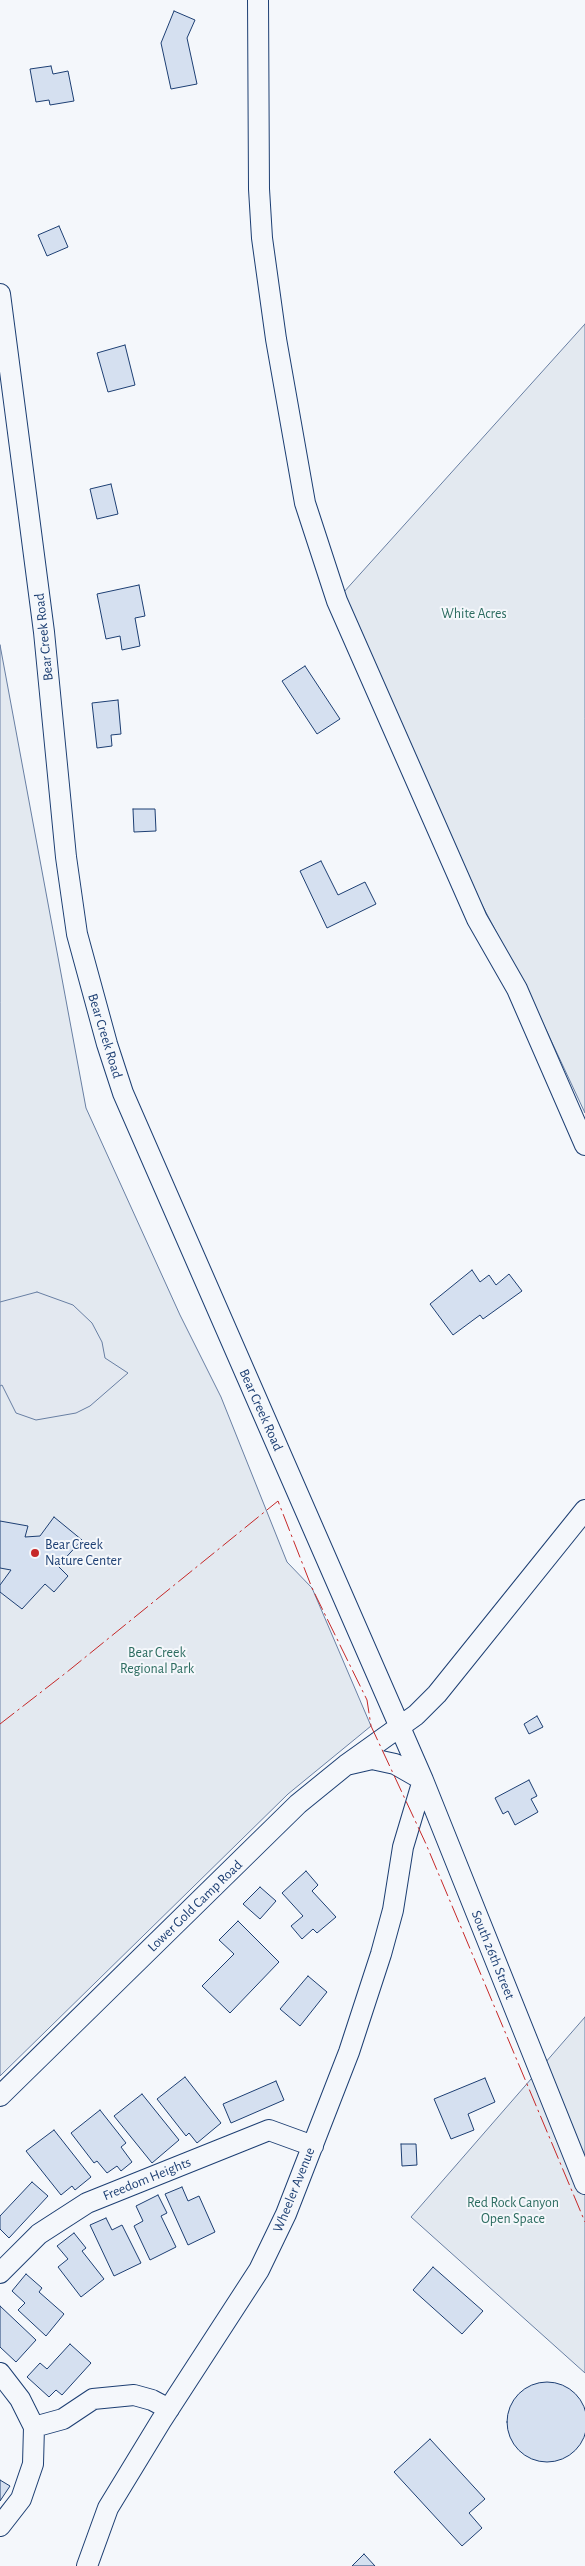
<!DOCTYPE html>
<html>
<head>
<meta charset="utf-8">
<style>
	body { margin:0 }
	canvas { display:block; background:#f4f7fb }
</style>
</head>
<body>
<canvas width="585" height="2566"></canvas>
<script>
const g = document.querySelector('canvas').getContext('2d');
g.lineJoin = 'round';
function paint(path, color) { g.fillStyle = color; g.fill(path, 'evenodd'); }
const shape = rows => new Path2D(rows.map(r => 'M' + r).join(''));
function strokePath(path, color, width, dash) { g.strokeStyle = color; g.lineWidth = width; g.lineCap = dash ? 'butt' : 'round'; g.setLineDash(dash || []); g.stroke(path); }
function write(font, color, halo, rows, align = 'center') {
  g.font = font + ' "Alegreya Sans",sans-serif'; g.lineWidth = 4; g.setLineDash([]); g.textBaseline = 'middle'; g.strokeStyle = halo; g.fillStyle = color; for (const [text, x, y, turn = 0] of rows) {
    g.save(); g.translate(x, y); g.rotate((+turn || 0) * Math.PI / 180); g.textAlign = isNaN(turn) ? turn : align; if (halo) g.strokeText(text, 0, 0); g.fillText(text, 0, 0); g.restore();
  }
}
const green = shape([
	[585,324,585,1113,534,1004,480,901,343,593,585,324],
	[0,645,86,1108,180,1315,221,1397,287,1562,312,1588,371,1726,288,1794,0,2076,0,645],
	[585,2017,585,2373,411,2217,585,2017]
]);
paint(green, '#e3e9f0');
strokePath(green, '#687fa3', 1);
const parking = shape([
	[37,1292,73,1305,92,1323,102,1342,105,1358,128,1373,90,1406,76,1413,36,1420,16,1413,2,1385,0,1386,0,1302,37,1292]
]);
paint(parking, '#e3e8f0');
strokePath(parking, '#687fa3', 1);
const building = shape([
	[174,11,195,20,187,38,197,84,171,89,161,43,174,11],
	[51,66,53,74,68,71,74,101,50,105,49,100,36,102,30,69,51,66],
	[59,226,68,247,47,256,38,235,59,226],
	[125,345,135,385,108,392,97,353,125,345],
	[111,484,118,514,97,519,90,489,111,484],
	[139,585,145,616,135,618,140,646,122,650,120,636,106,639,97,594,139,585],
	[305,666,340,719,317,734,282,681,305,666],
	[118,700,121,734,111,735,112,746,97,748,92,703,118,700],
	[133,809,155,809,156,831,134,832,133,809],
	[321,861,338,895,365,882,376,904,327,928,300,871,321,861],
	[472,1270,480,1282,489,1275,496,1285,509,1274,522,1291,483,1319,480,1315,453,1335,430,1304,472,1270],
	[54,1517,82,1540,58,1566,68,1576,54,1592,45,1584,22,1609,0,1592,0,1585,11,1570,0,1568,0,1521,28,1526,25,1537,40,1536,54,1517],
	[537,1716,543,1727,529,1734,524,1724,537,1716],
	[529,1780,537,1796,531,1799,538,1812,515,1825,508,1811,503,1814,495,1798,529,1780],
	[306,1871,318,1885,312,1891,336,1917,317,1933,313,1929,302,1939,291,1926,303,1916,282,1893,306,1871],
	[260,1887,276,1901,260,1919,243,1904,260,1887],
	[238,1921,279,1962,230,2013,202,1986,234,1954,219,1940,238,1921],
	[308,1976,327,1992,300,2026,280,2009,308,1976],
	[185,2077,221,2123,197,2143,189,2133,186,2136,157,2099,185,2077],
	[485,2078,495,2102,468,2114,474,2130,451,2139,434,2099,485,2078],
	[276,2081,284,2100,231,2123,223,2104,276,2081],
	[142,2094,179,2140,152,2163,114,2116,142,2094],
	[100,2110,126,2143,121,2147,132,2162,121,2171,117,2166,107,2173,97,2161,94,2163,71,2133,100,2110],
	[54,2130,91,2177,75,2190,72,2186,61,2195,26,2151,54,2130],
	[401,2144,416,2144,417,2165,402,2166,401,2144],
	[32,2182,48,2196,9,2238,0,2229,0,2216,32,2182],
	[182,2187,188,2201,199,2196,215,2232,188,2245,165,2194,182,2187],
	[158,2195,167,2213,161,2216,176,2247,150,2260,134,2226,143,2221,136,2206,158,2195],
	[106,2218,112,2230,122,2225,141,2263,114,2276,90,2225,106,2218],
	[74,2233,86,2248,82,2251,104,2279,81,2297,58,2267,68,2259,57,2246,74,2233],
	[433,2267,483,2311,462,2334,413,2290,433,2267],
	[26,2274,42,2288,39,2292,64,2314,46,2336,18,2310,25,2303,12,2291,26,2274],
	[0,2306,36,2340,16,2362,0,2347,0,2306],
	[70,2344,91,2363,62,2395,56,2390,49,2397,27,2377,40,2363,47,2369,70,2344],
	'507 2422a40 40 0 1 1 80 0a40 40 0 1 1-80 0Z',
	[430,2439,485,2499,469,2513,482,2528,462,2546,394,2472,430,2439],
	[0,2480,10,2486,0,2501,0,2480],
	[364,2554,375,2566,352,2566,364,2554]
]);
paint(building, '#d5e0f0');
strokePath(building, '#1d3f73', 1);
const minor = shape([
	[258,0,259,189,262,238,276,339,305,503,337,601,477,919,517,989,585,1145],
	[0,294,44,632,66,857,77,934,107,1044,123,1093,423,1780,585,2184],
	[0,2096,298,1804,346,1765,416,1715,437,1694,585,1510],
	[0,2273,39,2234,87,2203,269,2130,313,2146],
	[0,2373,20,2399,34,2427,33,2464,21,2499,0,2526],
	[34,2427,63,2419,93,2399,134,2395,152,2400,169,2409],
	[87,2566,108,2508,161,2421,259,2270,286,2214,349,2052,381,1954,393,1910,403,1847,423,1780,395,1764,372,1759,346,1765]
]);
strokePath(minor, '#1d3f73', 22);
strokePath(minor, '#f4f7fb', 20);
strokePath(shape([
	[0,1724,67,1672,278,1501,312,1588,367,1700,371,1726,426,1844,585,2222]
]), '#c62828', 1, [18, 4, 2.5, 4]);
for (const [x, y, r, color] of [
	[35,1553,5,"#c62828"]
]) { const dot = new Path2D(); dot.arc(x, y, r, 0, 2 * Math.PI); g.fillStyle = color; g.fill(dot); strokePath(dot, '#f4f7fb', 2); }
write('14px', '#2c6c60', '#f4f7fb', [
	["White Acres",474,614],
	["Bear Creek",157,1653],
	["Regional Park",157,1669],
	["Red Rock Canyon",513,2203],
	["Open Space",513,2219]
]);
write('14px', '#1d3f73', '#f4f7fb', [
	["Bear Creek Road",44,637,-96],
	["Bear Creek Road",105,1036,73],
	["Bear Creek Road",261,1410,66],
	["Lower Gold Camp Road",195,1906,-44],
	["South 26th Street",493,1955,68],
	["Freedom Heights",147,2179,-22],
	["Wheeler Avenue",294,2190,-68]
]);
write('14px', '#1d3f73', '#f4f7fb', [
	["Bear Creek",45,1545],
	["Nature Center",45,1561]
], 'left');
</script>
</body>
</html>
